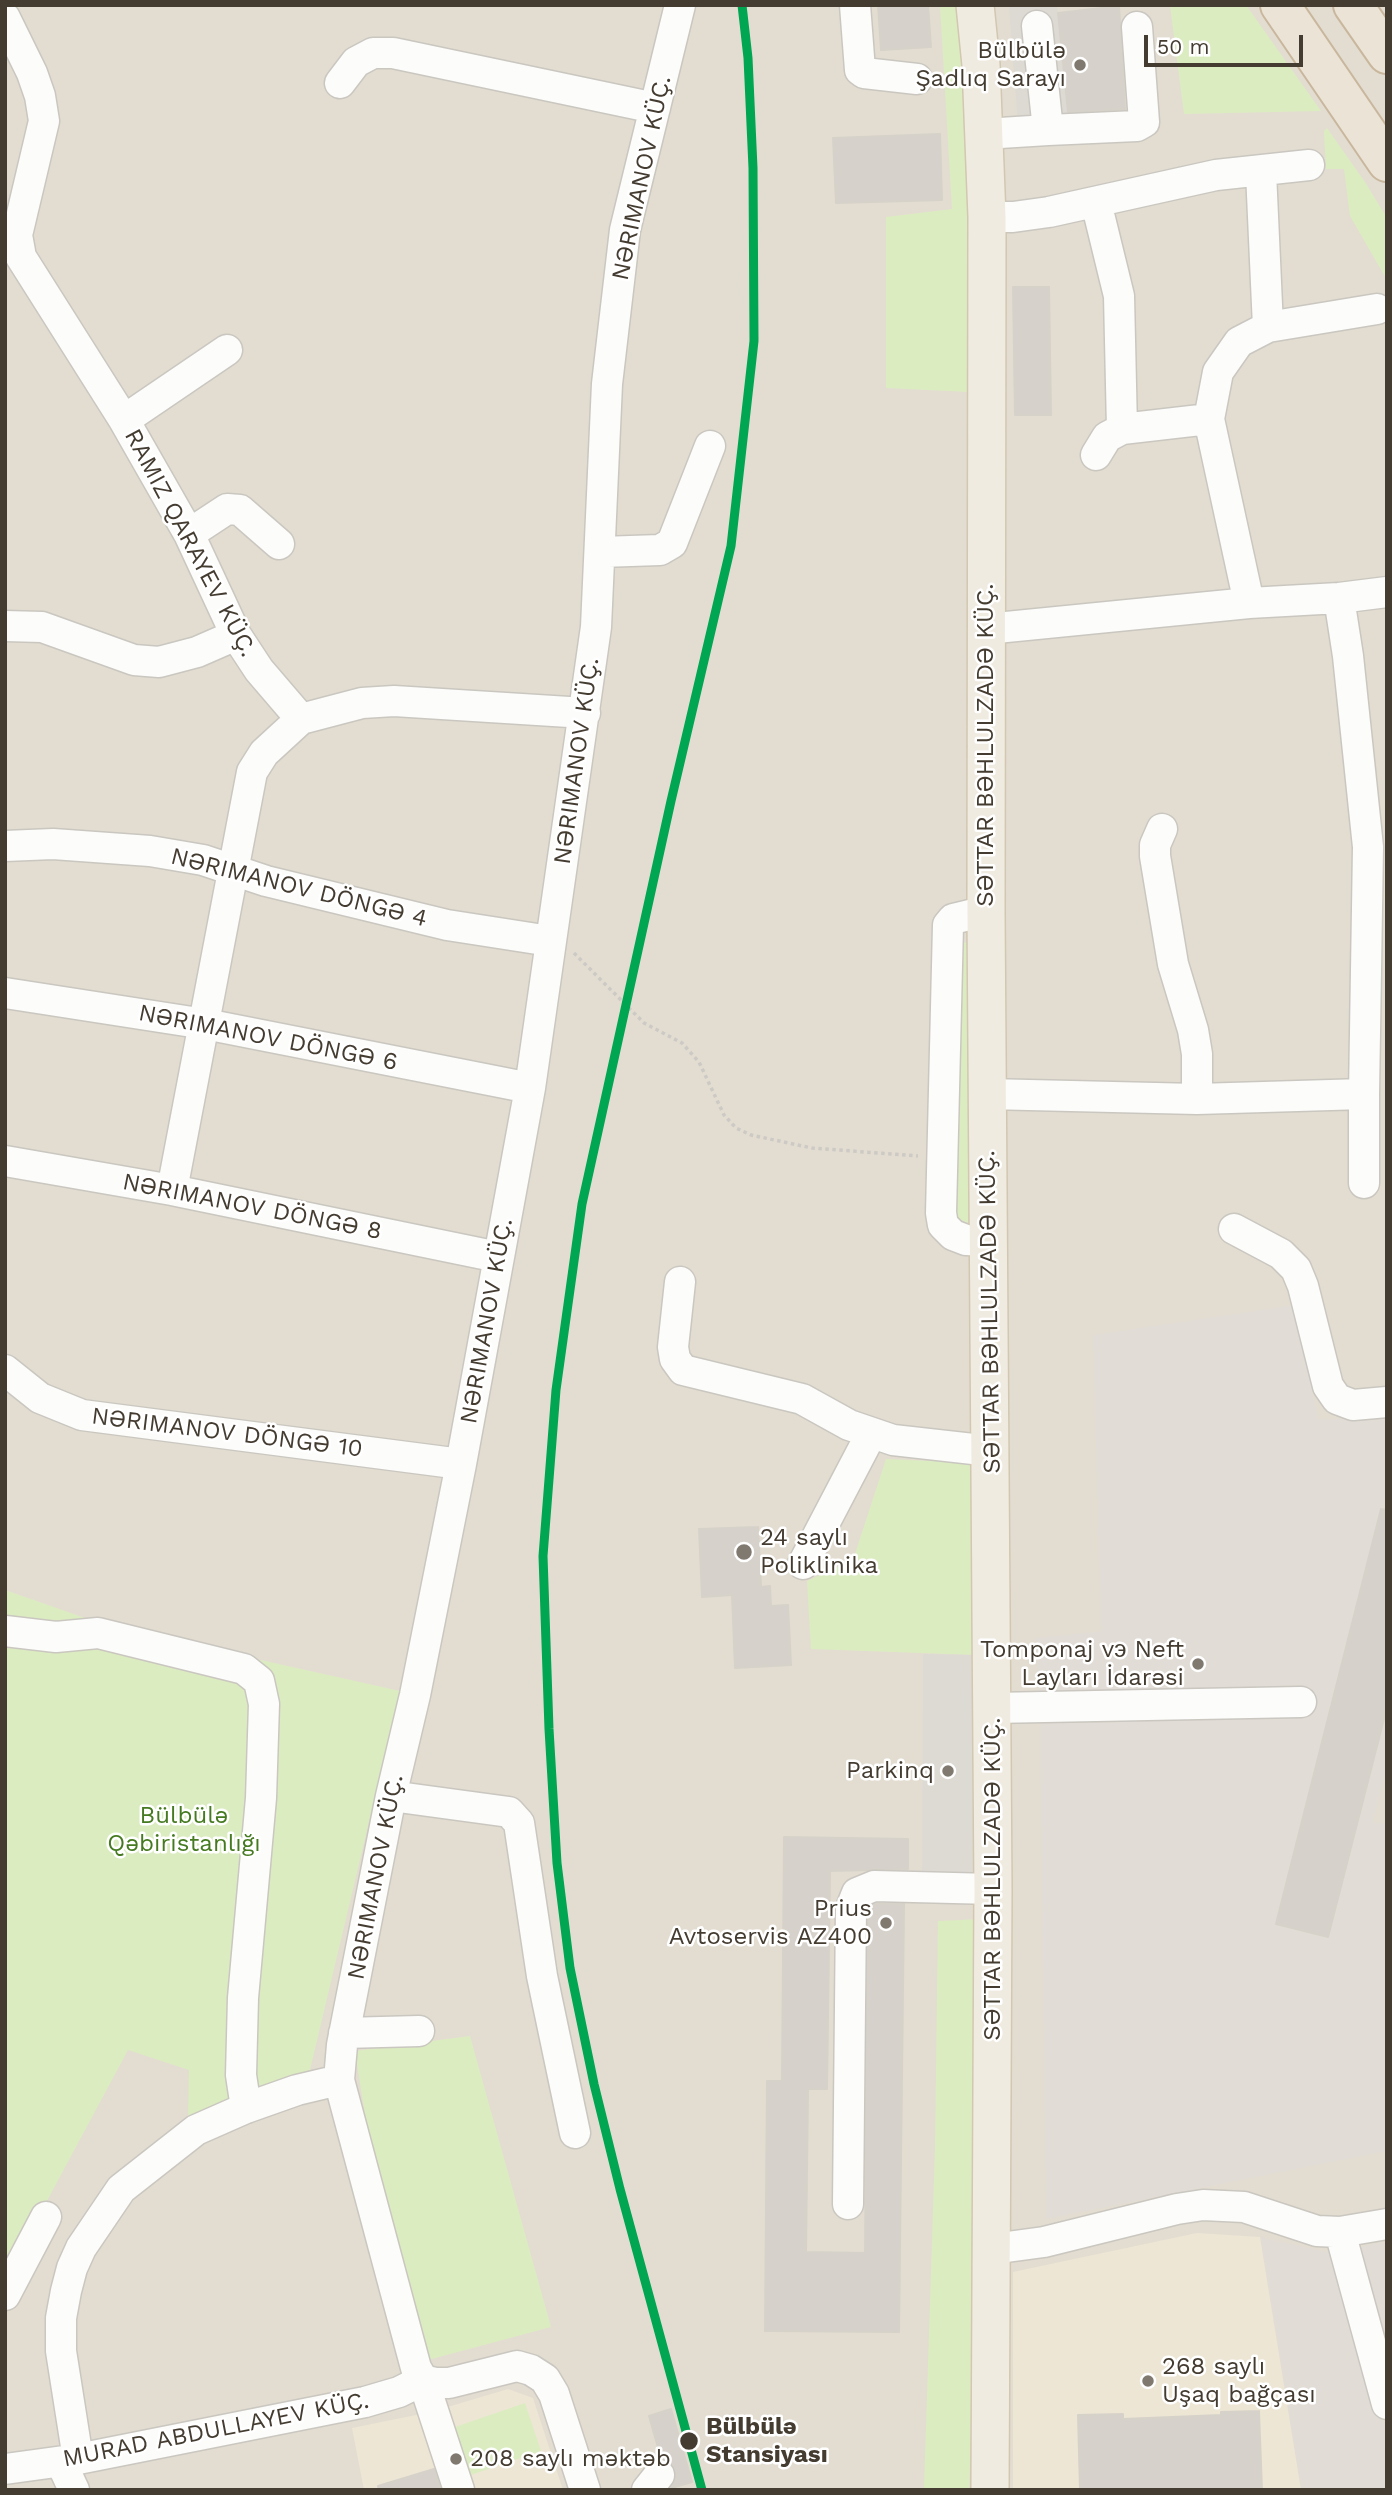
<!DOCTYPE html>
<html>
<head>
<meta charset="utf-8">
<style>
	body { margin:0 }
	#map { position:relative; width:1392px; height:2495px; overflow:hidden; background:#eeebe4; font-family:"Work Sans",sans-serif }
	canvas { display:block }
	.frame { position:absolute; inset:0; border:7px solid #443c31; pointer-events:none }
	.scale { position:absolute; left:1144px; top:35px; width:159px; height:32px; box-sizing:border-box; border:4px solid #443c31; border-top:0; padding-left:9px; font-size:21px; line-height:24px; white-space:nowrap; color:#443c31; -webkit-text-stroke:5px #fff; paint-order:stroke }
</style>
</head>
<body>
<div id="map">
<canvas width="1392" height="2495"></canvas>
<div class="frame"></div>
<div class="scale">50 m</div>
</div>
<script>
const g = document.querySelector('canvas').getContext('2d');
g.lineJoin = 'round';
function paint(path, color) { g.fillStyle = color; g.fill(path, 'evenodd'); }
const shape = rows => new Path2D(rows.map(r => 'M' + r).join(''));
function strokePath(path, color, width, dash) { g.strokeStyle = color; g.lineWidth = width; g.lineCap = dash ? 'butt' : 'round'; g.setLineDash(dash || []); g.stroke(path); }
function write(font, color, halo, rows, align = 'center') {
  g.font = font + ' "Work Sans",sans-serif'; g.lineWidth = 5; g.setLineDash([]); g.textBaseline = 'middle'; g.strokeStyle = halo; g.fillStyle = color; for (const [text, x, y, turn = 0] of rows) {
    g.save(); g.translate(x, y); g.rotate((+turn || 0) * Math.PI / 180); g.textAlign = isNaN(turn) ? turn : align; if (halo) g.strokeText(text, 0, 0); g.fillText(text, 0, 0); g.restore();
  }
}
paint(shape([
	[5,5,1387,5,1387,2490,5,2490]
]), '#e3ddd1');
paint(shape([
	[1294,1305,1318,1419,1387,1419,1387,1765,1373,1822,1387,1824,1387,2151,1046,2219,1040,1707,1035,1638,1101,1631,1093,1335],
	[1260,2237,1332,2253,1387,2241,1387,2490,1301,2490]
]), '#e1dcd5');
paint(shape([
	[1197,2233,1260,2237,1301,2490,1013,2490,1013,2272],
	[508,2389,533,2398,563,2490,364,2490,352,2428,431,2412]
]), '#ede6d5');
paint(shape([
	[940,5,958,5,968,67,969,392,886,388,886,217,952,209],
	[1170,5,1246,5,1321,111,1184,114],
	[1327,128,1365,182,1387,218,1387,280,1350,216,1344,169,1326,169,1324,131],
	[978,940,973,1225,951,1216,954,945],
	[886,1459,975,1463,975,1655,811,1649,807,1581,853,1560],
	[5,1590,108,1626,400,1691,309,2074,188,2121,189,2070,128,2050,5,2279],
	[982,1919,977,2292,969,2490,924,2490,935,2149,938,1921],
	[470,2036,551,2327,428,2360,365,2115,355,2051],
	[525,2403,541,2451,468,2476,452,2428]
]), '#dcecc1');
paint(shape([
	[1009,5,1057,5,1070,136,1019,141],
	[923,1654,975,1655,974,1888,922,1888]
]), '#dddad4');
const building = shape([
	[878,5,928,5,931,47,881,50,878,5],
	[1119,6,1125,109,1068,112,1058,13,1119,6],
	[940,134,942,200,836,203,833,138,940,134],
	[1013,287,1049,287,1051,415,1015,415,1013,287],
	[1381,1509,1387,1510,1387,1707,1328,1937,1276,1924,1381,1509],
	[758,1527,761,1587,770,1586,771,1606,788,1605,791,1665,735,1668,732,1595,702,1597,699,1529,758,1527],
	[784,1837,908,1839,908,1869,830,1871,827,2089,808,2089,806,2252,865,2253,868,1911,871,1906,877,1904,904,1904,899,2332,765,2331,767,2081,782,2081,784,1837],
	[671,2409,692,2482,671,2488,676,2478,675,2469,670,2462,661,2458,649,2416,671,2409],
	[1259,2411,1262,2490,1080,2490,1078,2415,1123,2414,1123,2419,1221,2415,1221,2412,1259,2411],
	[434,2469,441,2490,379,2490,378,2486,434,2469]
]);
paint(building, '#d6d2cb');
strokePath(building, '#d6d2ca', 2);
const minor = shape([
	[855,5,860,70,864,73,917,79],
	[5,18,32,73,40,96,44,121,17,235,21,257,124,420,189,534,236,635,259,670,301,719,264,753,252,772,172,1190],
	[340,83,356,62,373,53,393,53,655,108],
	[1048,130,1137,126,1144,122,1137,27],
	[984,134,1048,130,1037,26],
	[1261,172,1268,327,1377,309],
	[1096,202,1119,296,1122,429],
	[987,217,1013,217,1049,212,1216,175,1309,165],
	[124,420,227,350],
	[1096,455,1107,437,1122,429,1209,419],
	[189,534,227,509,240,510,279,544],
	[601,552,660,550,672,543,710,446],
	[1249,603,1209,419,1218,372,1239,342,1268,327],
	[5,626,42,627,134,660,159,662,197,652,236,635],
	[986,629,1249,603,1339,598,1387,592],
	[301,719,362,703,394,701,585,713],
	[1162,829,1155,845,1155,856,1173,964,1193,1030,1197,1054,1197,1099],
	[5,846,53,844,150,851,203,860,266,881,447,925,550,941],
	[986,911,953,919,948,925,941,1213,943,1225,953,1235,966,1240,988,1241],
	[5,993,205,1024,530,1088],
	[987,1094,1197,1099,1364,1094,1368,847,1348,656,1339,598],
	[1364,1094,1364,1183],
	[5,1161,172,1190,498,1257],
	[1234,1229,1281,1254,1296,1269,1303,1286,1328,1386,1337,1399,1353,1405,1387,1402],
	[680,1282,673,1347,675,1359,683,1370,802,1399,849,1425,893,1440,991,1451],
	[5,1370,40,1398,82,1415,461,1464],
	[803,1564,871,1434],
	[5,1631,56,1637,98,1633,244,1669,259,1681,264,1704,261,1798,243,1998,241,2075,246,2108],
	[993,1708,1301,1702],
	[391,1796,509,1812,519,1823,542,1976,575,2133],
	[344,2033,419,2031],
	[848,2204,851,1908,857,1893,874,1886,993,1889],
	[1340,2232,1387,2404],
	[992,2249,1044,2242,1177,2209,1203,2205,1244,2207,1317,2231,1340,2232,1387,2224],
	[5,2295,46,2217],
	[78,2459,61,2351,61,2318,66,2291,72,2268,81,2248,121,2189,196,2130,246,2108,297,2090,339,2080],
	[61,2462,74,2490],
	[5,2469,78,2459,365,2402,399,2392,423,2380,459,2490],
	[585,2490,554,2394,545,2379,531,2370,517,2366,449,2383,436,2383,423,2380,416,2368,339,2080,342,2045,391,1796,415,1695,461,1464,530,1088,596,627,607,384,625,230,680,5],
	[647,2490,659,2475]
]);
const major = shape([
	[975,5,981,65,987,217,986,911,993,1889,990,2490]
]);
const highway = shape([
	[1280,5,1387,162],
	[1353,5,1387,54]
]);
strokePath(minor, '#cac7c0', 33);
strokePath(major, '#d2c7b0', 40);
strokePath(highway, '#c9b79d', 42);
strokePath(shape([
	[574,953,644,1023,682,1043,699,1062,724,1115,736,1128,751,1135,812,1148,918,1156]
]), '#cdcac5', 3.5, [3.5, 3.5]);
strokePath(minor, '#fcfcfb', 30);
strokePath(major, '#f0ebe1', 37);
strokePath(highway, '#ebe3d6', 38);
strokePath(shape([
	[702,2490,620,2189,594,2084,570,1968,557,1863,549,1729,543,1556,556,1390,582,1204,671,801,731,546,754,341,753,168,748,58,742,5]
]), '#00a651', 9);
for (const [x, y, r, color] of [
	[1080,65,7,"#807970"],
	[744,1552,9,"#807970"],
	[1198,1664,7,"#807970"],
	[948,1771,7,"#807970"],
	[886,1923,7,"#807970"],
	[1148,2381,7,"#807970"],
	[689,2441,10,"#443c31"],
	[456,2459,7,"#807970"]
]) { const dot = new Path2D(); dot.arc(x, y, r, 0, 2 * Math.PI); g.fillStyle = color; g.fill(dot); strokePath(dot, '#fff', 2.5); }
write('24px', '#443c31', '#fff', [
	["Bülbülə",1066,51],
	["Şadlıq Sarayı",1066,79],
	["24 saylı",760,1538,"left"],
	["Poliklinika",760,1566,"left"],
	["Tomponaj vэ Neft",1184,1650],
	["Layları İdarəsi",1184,1678],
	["Parkinq",934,1771],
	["Prius",872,1909],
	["Avtoservis AZ400",872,1937],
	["268 saylı",1162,2367,"left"],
	["Uşaq bağçası",1162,2395,"left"],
	["208 saylı məktəb",470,2459,"left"]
], 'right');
write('24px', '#443c31', '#fff', [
	["NƏRIMANOV KÜÇ.",642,178,-78],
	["RAMIZ QARAYEV KÜÇ.",190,543,62],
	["SƏTTAR BƏHLULZADƏ KÜÇ.",986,745,-90],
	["NƏRIMANOV KÜÇ.",577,761,-82],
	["NƏRIMANOV DÖNGƏ 4",299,888,14],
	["NƏRIMANOV DÖNGƏ 6",268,1038,11],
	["NƏRIMANOV DÖNGƏ 8",252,1207,11],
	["SƏTTAR BƏHLULZADƏ KÜÇ.",990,1312,-91],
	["NƏRIMANOV KÜÇ.",487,1321,-80],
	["NƏRIMANOV DÖNGƏ 10",227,1433,7],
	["NƏRIMANOV KÜÇ.",376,1877,-79],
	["SƏTTAR BƏHLULZADƏ KÜÇ.",993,1879,-90],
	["MURAD ABDULLAYEV KÜÇ.",216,2430,-11]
]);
write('24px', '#457a20', '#fff', [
	["Bülbülə",184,1816],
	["Qəbiristanlığı",184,1844]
]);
write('bold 24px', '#443c31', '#fff', [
	["Bülbülə",706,2427],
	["Stansiyası",706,2455]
], 'left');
</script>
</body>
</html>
